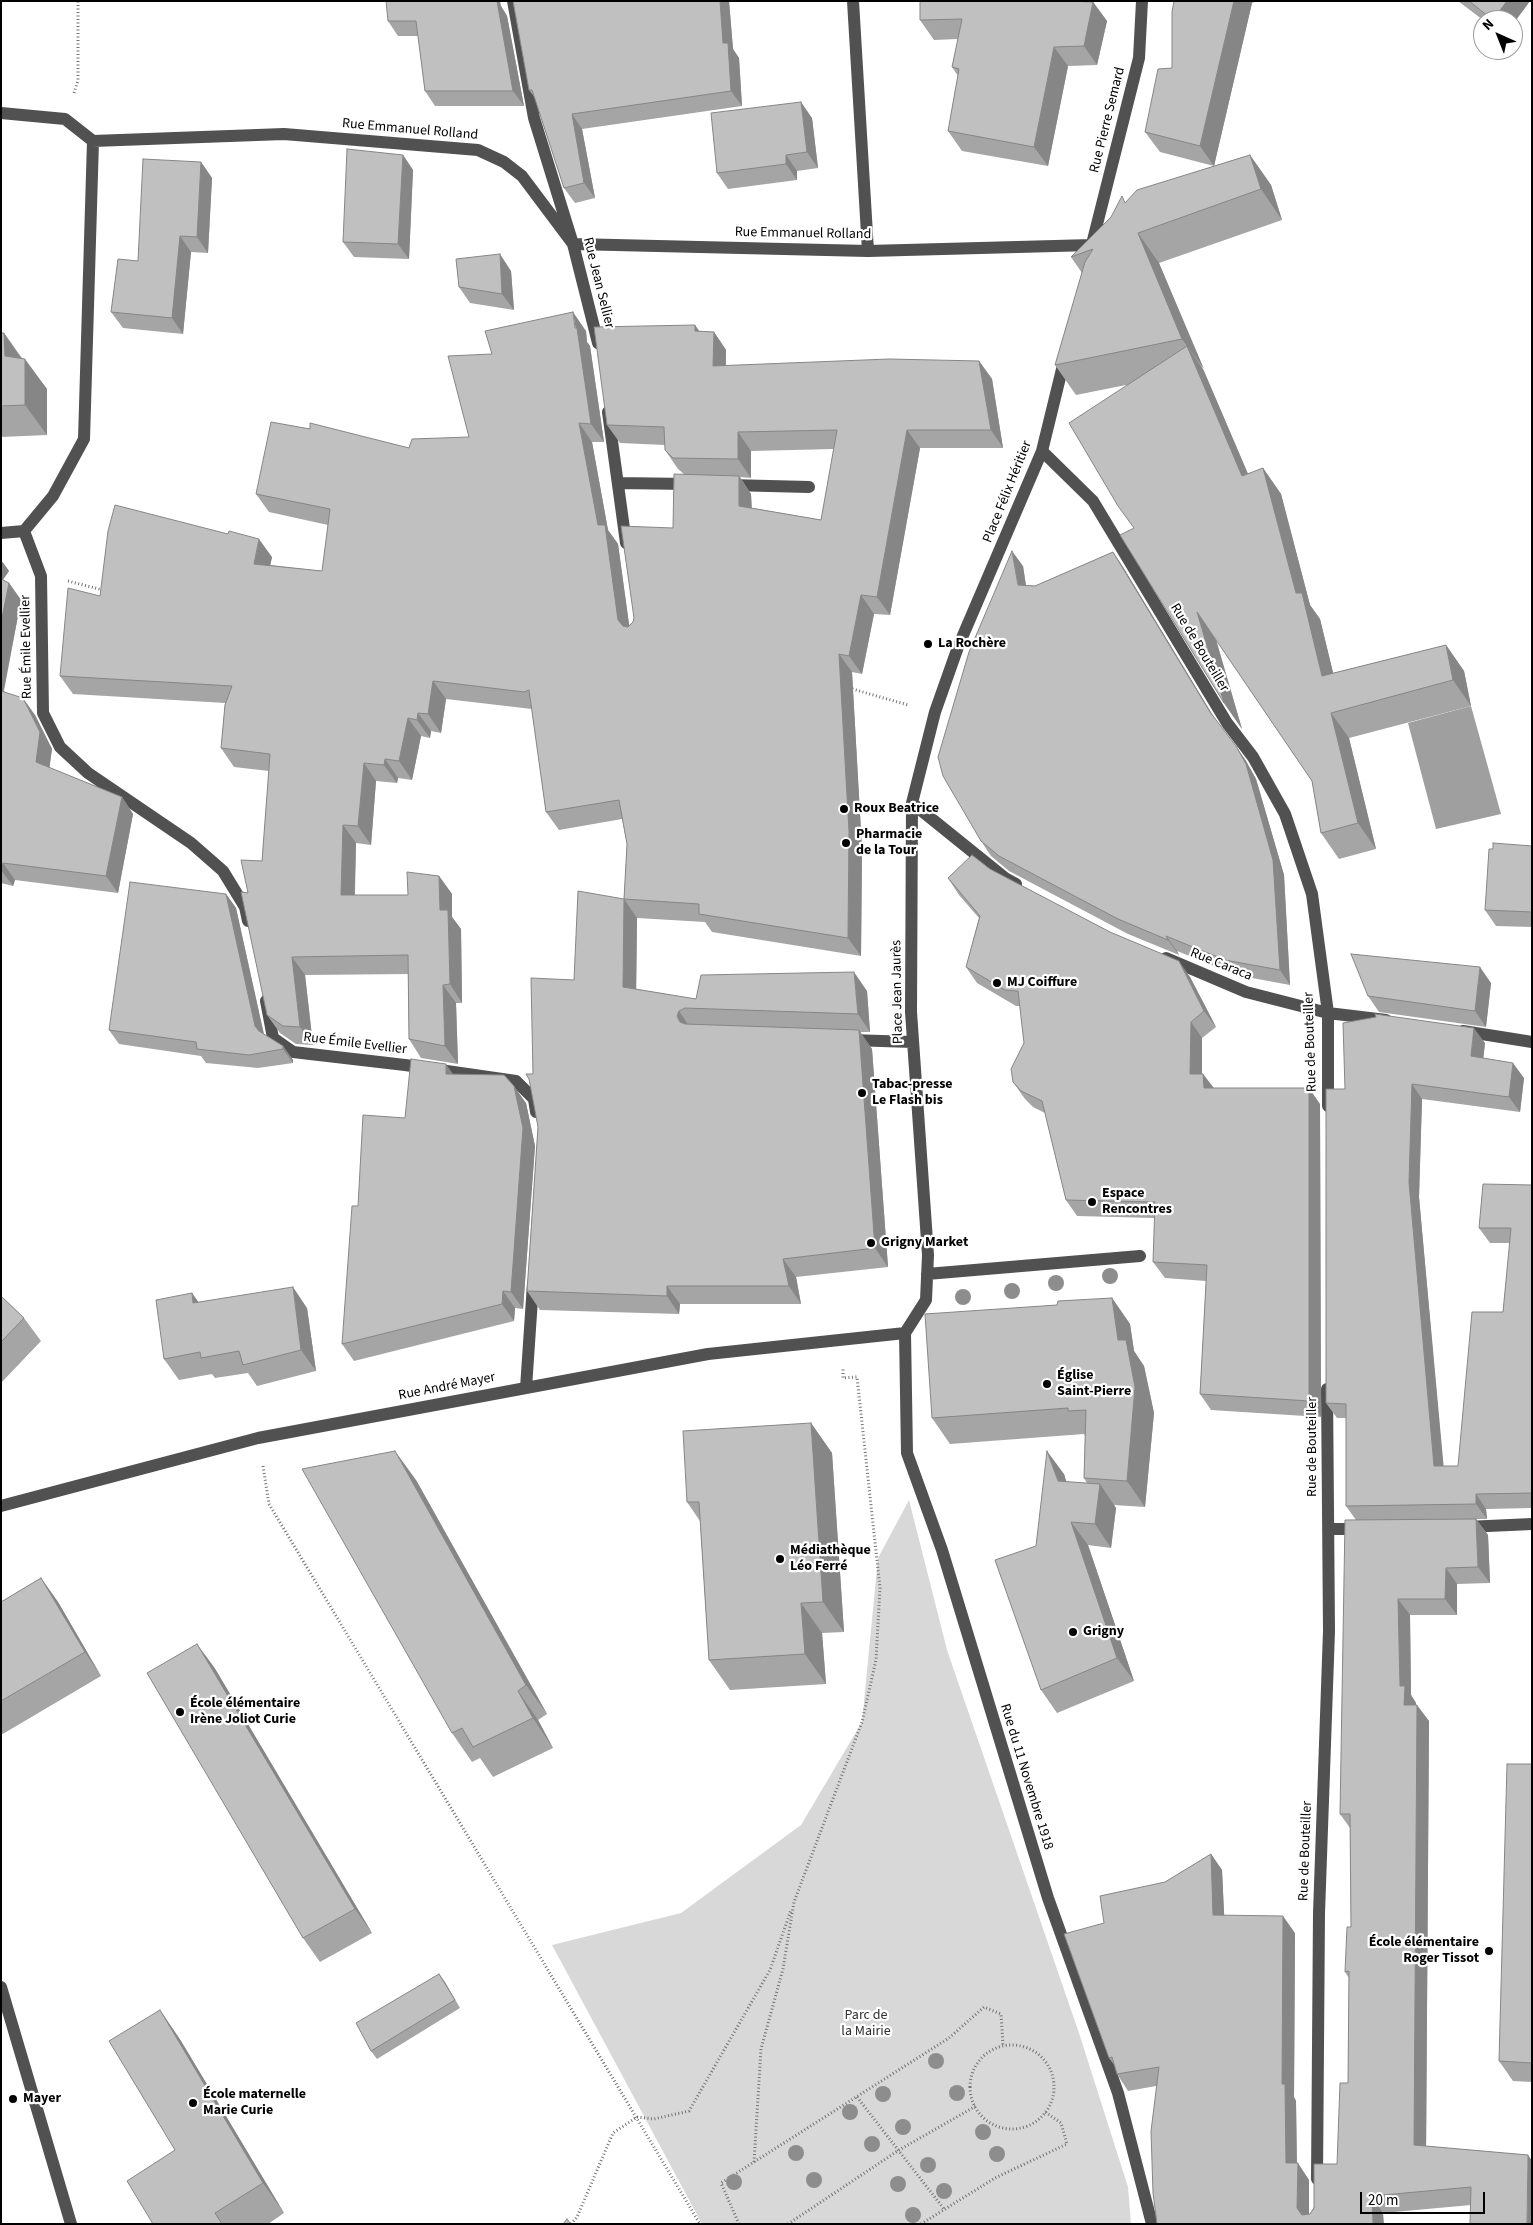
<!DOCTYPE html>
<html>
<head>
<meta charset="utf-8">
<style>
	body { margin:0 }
	#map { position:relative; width:1533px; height:2225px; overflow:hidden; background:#fff; font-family:"Source Sans 3",sans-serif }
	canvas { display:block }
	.frame { position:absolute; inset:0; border:2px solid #000; pointer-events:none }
	.north { position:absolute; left:1473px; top:10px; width:50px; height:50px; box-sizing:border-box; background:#fff; border:1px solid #999; border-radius:50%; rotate:316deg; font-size:14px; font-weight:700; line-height:20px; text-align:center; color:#000 }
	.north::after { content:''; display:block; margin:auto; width:18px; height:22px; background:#000; clip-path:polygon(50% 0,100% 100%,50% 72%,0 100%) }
	.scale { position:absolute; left:1360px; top:2192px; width:125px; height:22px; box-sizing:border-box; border:2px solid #000; border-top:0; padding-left:6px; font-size:15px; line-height:18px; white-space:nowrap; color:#000; -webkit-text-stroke:4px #fff; paint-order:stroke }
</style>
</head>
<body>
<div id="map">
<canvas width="1533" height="2225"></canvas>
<div class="frame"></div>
<div class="north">N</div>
<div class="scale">20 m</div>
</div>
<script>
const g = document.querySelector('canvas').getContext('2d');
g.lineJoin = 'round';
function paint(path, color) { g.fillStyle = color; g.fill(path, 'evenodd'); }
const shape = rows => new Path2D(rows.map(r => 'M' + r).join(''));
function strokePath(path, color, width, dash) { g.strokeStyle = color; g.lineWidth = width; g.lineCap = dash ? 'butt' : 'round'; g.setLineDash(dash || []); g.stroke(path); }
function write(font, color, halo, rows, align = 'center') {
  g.font = font + ' "Source Sans 3",sans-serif'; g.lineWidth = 4.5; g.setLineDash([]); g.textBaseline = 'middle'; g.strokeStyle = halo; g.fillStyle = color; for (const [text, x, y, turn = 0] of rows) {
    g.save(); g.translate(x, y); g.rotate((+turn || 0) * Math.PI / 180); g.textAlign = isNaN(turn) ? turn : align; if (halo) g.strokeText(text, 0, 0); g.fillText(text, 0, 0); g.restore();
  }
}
paint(shape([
	[909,1500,947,1650,1079,2033,1128,2187,1131,2224,702,2224,552,1945,681,1913,801,1825,862,1722,878,1558]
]), '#d8d8d8');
paint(shape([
	[1471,706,1501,814,1436,829,1408,723]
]), '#9f9f9f');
strokePath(shape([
	[74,93,78,80,78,1],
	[68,581,103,590],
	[849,688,908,705],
	[263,1466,269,1504,700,2224],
	'970 2087a42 42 0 1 1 84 0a42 42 0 1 1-84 0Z',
	[857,2097,944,2209],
	[754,2162,761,2049,783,1969,794,1902,862,1722,876,1660,880,1588,857,1377,843,1378,843,1367],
	[571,2224,577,2217,613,2133,637,2117,654,2119,689,2111,770,1970,791,1910],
	[739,2224,721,2183,949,2038,984,2007,1001,2014,1003,2045],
	[788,2224,899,2150,976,2106],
	[921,2224,995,2178,1067,2144,1061,2123,1045,2112]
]), '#737373', 3, [1, 2.5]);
strokePath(shape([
	[513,1,534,118,573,244,598,343],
	[853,1,868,251],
	[1,113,65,119,93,141],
	[1091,248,1139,58,1142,1],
	[608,412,626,543],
	[1042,451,1093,501,1227,723,1253,757,1285,814,1312,894,1328,1013,1328,1106],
	[618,483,689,484],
	[729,485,809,487],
	[24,531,53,496,84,439,93,141,284,134,478,150,504,162,522,176,573,244,868,251,1092,245],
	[24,531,41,576,43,713,60,747,88,773,191,843,223,871,245,907,248,921],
	[1,533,24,531],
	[912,803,1005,878,1016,884],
	[1166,958,1246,992,1328,1013,1386,1020],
	[266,1001,273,1038,293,1052,405,1065,516,1081,534,1099,536,1112],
	[1463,1031,1532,1042],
	[850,1040,913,1042],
	[927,1274,1140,1256],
	[905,1333,926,1300,928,1255,911,1012,912,803,935,712,958,647,1042,451,1065,357],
	[905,1333,907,1453,942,1550,1048,1898,1118,2093,1152,2224],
	[526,1388,533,1284],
	[1,1506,258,1438,708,1354,905,1333],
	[1466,1527,1532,1524],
	[1329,1529,1361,1529],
	[1,1987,71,2224],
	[1317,2179,1319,1913,1329,1631,1327,1389]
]), '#515151', 12);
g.fillStyle = '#8d8d8d';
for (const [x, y] of [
	[1110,1276],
	[1056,1283],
	[1012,1291],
	[963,1297],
	[936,2061],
	[957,2093],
	[883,2094],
	[850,2112],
	[903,2127],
	[983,2132],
	[872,2144],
	[796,2153],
	[997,2154],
	[928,2165],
	[814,2180],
	[734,2182],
	[898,2184],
	[944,2191],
	[913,2215]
]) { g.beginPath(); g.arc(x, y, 8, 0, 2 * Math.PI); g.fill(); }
paint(shape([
	[513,1,729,1,733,49,739,58,742,106,582,129,595,198,575,203,564,188,535,98,529,90],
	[1174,1,1257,1,1252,3,1214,166,1250,155,1271,185,1282,220,1159,263,1203,369,1248,474,1263,468,1281,494,1310,605,1320,619,1333,673,1446,645,1464,671,1471,706,1349,738,1376,849,1339,859,1321,833,1312,781,1216,639,1242,729,1224,703,1134,529,1126,385,1076,395,1055,365,1082,273,1071,257,1126,202,1214,166,1160,152,1145,132,1172,68],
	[1458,1,1530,1,1513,24,1513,20,1483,20],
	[1093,2,1107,21,1097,65,1068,66,1048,166,962,151,948,131,958,76,952,67,958,39,934,40,920,20],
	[501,6,507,16,524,106,435,106,425,91,418,36,398,36,388,21],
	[812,118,818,168,797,171,797,180,728,189,717,173],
	[403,155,413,170,409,259,354,257,343,242],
	[201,162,212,178,208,253,191,252,183,334,123,328,111,312,138,261],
	[511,271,514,310,470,303,459,287],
	[695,325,699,331,714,332,726,350,726,366,979,361,992,379,1003,448,920,448,890,615,874,614,862,674,852,672,862,849,861,956,712,932,705,922,637,918,636,989,696,999,867,991,870,1032,860,1032,872,1049,888,1267,796,1277,801,1304,680,1304,679,1314,540,1310,527,1291,538,1127,533,1074,574,980,624,899,627,844,622,819,559,830,546,812,532,709,446,699,441,733,431,731,430,738,421,736,412,780,398,778,397,783,376,781,371,845,356,843,355,895,408,895,439,876,452,894,452,917,461,929,462,1003,456,1003,458,1064,421,1058,409,1039,408,974,305,975,313,1045,296,1044,280,1033,267,1015,248,893,262,861,269,771,234,767,221,748,225,703,73,694,60,676,100,596,272,557,270,565,322,571,328,525,269,512,256,494,409,448,469,437,492,354,586,331,587,342,590,346,604,442,592,442,608,530,618,544,629,625,633,622,673,528,684,474,678,469,665,450,665,445,620,443,607,425],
	[834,449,821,520,752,508,751,494,740,477,751,478,751,451],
	[1,333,4,333,22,358,47,389,47,435,1,437],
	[1113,552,1123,567,1216,721,1246,761,1256,779,1284,875,1290,985,1236,975,1177,951,1179,955,1128,934,1009,871,991,856,981,841,1023,566,1026,585,1035,586],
	[1,560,9,571,3,580,9,583,21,600,4,691,35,715,52,749,49,768,122,797,133,814,118,893,15,880,13,886,1,883],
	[1532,846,1532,927,1496,926,1485,910],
	[990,869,1190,977,1216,1027,1202,1038,1202,1074,1203,1074,1214,1088,1320,1104,1321,1417,1211,1410,1200,1394,1206,1281,1165,1278,1153,1262,1155,1218,1077,1216,1066,1200,1045,1113,1033,1107,1025,1099,1013,1082,1024,1043,1020,1006,1016,1006,977,983,966,967,979,918,959,895,948,878],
	[226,894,236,908,264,1034,283,1046,293,1060,293,1063,258,1068,206,1063,201,1056,119,1044,109,1030],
	[1491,983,1486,1027,1379,1012,1368,996],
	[1485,1043,1483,1058,1524,1078,1520,1112,1422,1099,1419,1197,1443,1466,1458,1466,1503,1312,1510,1243,1490,1243,1479,1228,1532,1185,1532,1508,1486,1509,1487,1519,1476,1519,1488,1535,1490,1583,1457,1584,1457,1615,1410,1615,1411,1695,1416,1703,1416,1705,1429,1721,1426,2146,1528,2155,1471,2205,1383,2213,1157,2224,1156,2086,1128,2091,1117,2074,1115,2066,1109,2058,1104,1923,1165,1882,1211,1854,1222,1870,1224,1915,1295,1933,1294,2097,1296,2101,1297,2163,1309,2180,1309,2214,1310,2214,1337,2164,1348,2083,1349,1978,1345,1972,1351,1927,1350,1828,1340,1814,1356,1520,1346,1506,1346,1418,1337,1418,1326,1403,1345,1089],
	[453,1074,526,1103,535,1146,523,1309,515,1308,514,1321,354,1361,342,1344,358,1206],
	[192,1293,198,1302,307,1308,316,1371,257,1386,248,1373,215,1378,212,1374,179,1380,164,1359],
	[1,1296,24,1318,41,1341,1,1383],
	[1112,1298,1130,1324,1134,1351,1144,1366,1154,1413,1145,1507,1114,1505,1116,1508,1111,1548,1088,1545,1134,1681,1057,1713,1041,1690,1036,1546,1064,1474,1066,1482,1087,1483,1084,1478,1085,1436,1084,1434,950,1444,932,1418,1057,1305],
	[811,1423,832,1453,844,1632,822,1633,826,1684,730,1690,709,1660,700,1521,687,1502],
	[416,1480,547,1714,538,1720,553,1748,493,1777,480,1758,472,1762,452,1733],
	[41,1578,58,1602,101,1676,1,1735,1,1602],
	[214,1667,372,1933,320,1962,303,1938],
	[1532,1764,1532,2082,1513,2081,1499,2061],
	[439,1974,460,2008,377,2059,371,2051],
	[160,2010,181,2041,284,2213,268,2224,153,2224,175,2150]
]), '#a5a5a5');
paint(shape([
	[493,1,500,1,501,6,507,16,524,106,513,91],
	[720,1,729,1,733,49,739,58,742,106,731,91,723,43],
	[1234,1,1251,1,1252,3,1214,166,1200,146],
	[1507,1,1530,1,1513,24,1513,20,1493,20],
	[1093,2,1107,21,1097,65,1084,46],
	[1054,47,1068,66,1048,166,1034,147],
	[801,102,812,118,818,168,807,152],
	[572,114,582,129,595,198,584,183],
	[403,155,413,170,409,259,398,244],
	[786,155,797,171,797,180,786,164],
	[1250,155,1271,185,1282,220,1261,189],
	[201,162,212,178,208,253,197,237],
	[1138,233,1159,263,1204,369,1182,339],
	[180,236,191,252,183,334,172,318],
	[500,254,511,271,514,310,502,294],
	[573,312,586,331,587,342,590,346,604,442,591,424],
	[695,325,708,344,695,331],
	[714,332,726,350,725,385,713,366],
	[4,333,25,364,25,359,47,389,47,435,25,405,5,356],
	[1187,346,1204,371,1260,502,1242,476],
	[979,361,992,379,1003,448,991,430],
	[579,423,592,442,608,530,618,544,631,638,618,620,598,525],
	[907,430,920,448,890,615,877,597],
	[738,432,751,451,751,478,738,459],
	[1263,468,1281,494,1310,605,1320,619,1340,701,1322,676,1296,593],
	[739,476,751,494,752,524,739,506],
	[259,539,272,557,267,582,254,564],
	[1012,551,1023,566,1028,600,1018,585],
	[1113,552,1123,567,1220,727,1210,712],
	[1,560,9,571,1,582],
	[9,583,21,600,1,704,1,623],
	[861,595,874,614,862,674,849,656],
	[1197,612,1215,637,1242,729,1224,703],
	[1446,645,1464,671,1471,706,1453,680],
	[839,654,852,672,862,849,861,956,848,938],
	[433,681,446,699,441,733,428,714],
	[23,698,35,715,52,749,48,779,36,762],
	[418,713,431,731,430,738,417,720],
	[1331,713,1349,738,1376,849,1358,823],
	[408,718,421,736,412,780,399,761],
	[1236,746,1246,761,1256,779,1284,875,1290,985,1280,970],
	[385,759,398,778,397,783,384,765],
	[364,763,376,781,371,845,358,826],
	[122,797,133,814,118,893,106,876],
	[343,825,356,843,354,913,341,895],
	[3,863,15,880,13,886,1,870],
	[439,876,452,894,452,917,461,929,462,1003,450,984,440,910],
	[226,894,236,908,265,1040,255,1026],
	[624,899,637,918,636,1006,623,987],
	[1166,936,1177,951,1179,955,1168,940],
	[292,957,305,975,313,1045,300,1027],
	[1179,961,1190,977,1216,1027,1204,1011],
	[1480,967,1491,983,1486,1027,1475,1011],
	[854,972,867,991,870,1032,858,1014],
	[443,985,456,1003,458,1064,445,1046],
	[679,1011,691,1029,680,1022,677,1016],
	[1191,1022,1202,1038,1202,1090,1190,1074],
	[1474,1028,1485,1043,1482,1071,1471,1056],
	[859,1030,872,1049,888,1267,875,1248],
	[283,1046,293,1060,293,1063,283,1049],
	[1513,1063,1524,1078,1520,1112,1509,1097],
	[446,1064,458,1081,446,1074],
	[1203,1074,1215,1090,1204,1088],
	[1412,1084,1422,1099,1419,1197,1445,1481,1434,1466,1409,1182],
	[514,1086,526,1103,535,1146,523,1309,511,1292],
	[1309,1088,1320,1104,1321,1417,1309,1401],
	[783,1259,796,1277,801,1304,789,1286],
	[667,1286,680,1304,679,1314,667,1296],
	[293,1287,307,1308,316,1371,301,1350],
	[503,1291,515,1308,514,1321,502,1304],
	[192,1293,207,1314,193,1303],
	[1112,1298,1130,1324,1134,1351,1144,1366,1154,1413,1145,1507,1127,1481,1118,1340],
	[811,1423,832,1453,844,1632,823,1602],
	[395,1451,416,1480,547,1714,526,1685],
	[1047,1451,1064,1474,1074,1505,1058,1481],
	[1100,1484,1116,1508,1111,1548,1095,1524],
	[1476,1494,1486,1509,1487,1519,1476,1504],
	[1476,1519,1488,1535,1490,1583,1478,1567],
	[1071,1522,1088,1545,1134,1681,1117,1658],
	[1446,1568,1457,1584,1457,1615,1445,1599],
	[41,1578,58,1602,101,1676,85,1652],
	[1398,1599,1410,1615,1411,1695,1416,1703,1416,1721,1404,1705,1400,1686],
	[801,1603,822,1633,826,1684,805,1654],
	[197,1644,214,1667,372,1933,355,1909],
	[518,1691,538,1720,553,1748,533,1718],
	[1417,1705,1429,1721,1426,2162,1414,2145],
	[1211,1854,1222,1870,1225,1932,1213,1915],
	[1283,1916,1295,1933,1294,2097,1296,2101,1297,2180,1286,2163,1282,2084],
	[439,1974,445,1982,460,2008,455,2000],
	[160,2010,181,2041,284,2213,263,2183],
	[1528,2155,1532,2161,1532,2224,1527,2224],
	[1298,2163,1309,2180,1309,2224,1308,2224,1297,2208],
	[1372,2196,1383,2213,1384,2224,1373,2224]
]), '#868686');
const building = shape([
	[386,1,497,1,513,91,425,91,416,21,388,21,386,1],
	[513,1,720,1,723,43,728,43,731,91,572,114,584,183,564,188,532,90,529,90,513,1],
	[920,1,1068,1,1093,2,1084,46,1054,47,1034,147,948,131,959,69,952,67,962,19,920,20,920,1],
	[1174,1,1234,1,1200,146,1145,132,1158,69,1172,68,1172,12,1174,1],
	[1469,1,1507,1,1493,20,1469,1],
	[801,102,807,152,786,155,786,164,717,173,711,113,801,102],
	[347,149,403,155,398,244,343,242,347,149],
	[1250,155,1261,189,1138,233,1182,339,1055,365,1085,262,1093,249,1071,257,1111,217,1122,196,1125,203,1137,190,1250,155],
	[143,159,201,162,197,237,180,236,172,318,111,312,118,259,138,261,143,159],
	[500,254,502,294,459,287,456,259,500,254],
	[573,312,575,328,577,328,591,424,579,423,598,525,605,525,618,620,623,626,628,627,633,622,634,618,621,526,673,528,674,474,739,476,739,506,821,520,837,430,738,432,738,459,673,458,665,450,664,427,607,425,594,327,695,325,695,331,714,332,713,366,889,359,979,361,991,430,907,430,877,597,861,595,849,656,839,654,849,831,848,938,699,914,699,904,624,899,623,987,696,999,701,975,854,972,858,1014,685,1008,679,1011,677,1016,680,1022,685,1024,859,1030,875,1248,783,1259,789,1286,667,1286,667,1296,527,1291,538,1127,529,1079,526,1074,533,1074,531,978,574,980,578,891,624,899,627,844,619,800,546,812,529,690,524,692,433,681,428,714,418,713,417,720,408,718,399,761,385,759,384,765,364,763,358,826,343,825,341,895,408,895,407,872,439,876,440,910,448,910,450,984,443,985,445,1046,409,1039,408,955,292,957,300,1027,283,1026,267,1015,241,892,248,893,241,860,262,861,270,754,221,748,225,705,232,686,60,676,68,588,100,596,108,531,115,505,228,534,229,531,259,539,254,564,322,571,330,509,256,494,271,422,310,429,310,423,409,448,412,439,469,437,448,356,492,354,485,331,573,312],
	[1,333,4,333,5,356,25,359,25,405,1,406,1,333],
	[1187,346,1242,476,1263,468,1296,593,1302,593,1322,676,1446,645,1453,680,1331,713,1358,823,1321,833,1312,781,1197,612,1224,703,1120,535,1134,528,1118,506,1069,423,1187,346],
	[1012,551,1018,585,1035,586,1113,552,1210,712,1236,746,1246,764,1273,860,1280,970,1225,960,1166,936,1168,940,1118,919,999,856,981,841,943,776,938,757,969,652,1012,551],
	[1,579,9,583,1,623,1,579],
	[1,691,23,698,40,732,36,762,122,797,106,876,3,863,1,867,1,691],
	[1493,843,1532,846,1532,912,1485,910,1489,849,1493,849,1493,843],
	[972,855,990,869,1110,932,1179,961,1204,1011,1191,1022,1190,1074,1203,1074,1204,1088,1309,1088,1309,1401,1200,1394,1207,1265,1153,1262,1155,1202,1066,1200,1042,1101,1021,1091,1013,1082,1011,1069,1024,1043,1018,991,1005,990,966,967,980,916,948,878,972,855],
	[130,882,226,894,255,1026,259,1031,283,1046,283,1049,249,1055,197,1049,196,1042,109,1030,130,882],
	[1351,954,1480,967,1475,1011,1368,996,1351,954],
	[1375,1014,1474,1028,1471,1056,1513,1063,1509,1097,1412,1084,1409,1182,1434,1466,1458,1466,1472,1312,1503,1312,1511,1228,1479,1228,1483,1184,1532,1185,1532,1493,1476,1494,1476,1504,1346,1506,1346,1404,1326,1403,1326,1089,1345,1089,1343,1023,1376,1017,1375,1014],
	[411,1059,446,1064,446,1074,504,1075,514,1086,523,1128,511,1292,503,1291,502,1304,342,1344,352,1206,358,1206,363,1115,405,1118,411,1059],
	[293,1287,301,1350,243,1365,239,1351,201,1358,200,1352,164,1359,156,1300,192,1293,193,1303,293,1287],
	[1,1296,24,1318,1,1342,1,1296],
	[1112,1298,1118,1340,1126,1340,1135,1387,1127,1481,1084,1478,1086,1410,1068,1411,1068,1408,932,1418,925,1314,1057,1305,1058,1301,1112,1298],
	[811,1423,823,1602,801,1603,805,1654,709,1660,699,1502,687,1502,683,1431,811,1423],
	[395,1451,526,1685,518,1691,533,1718,473,1747,462,1728,452,1733,302,1469,395,1451],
	[1047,1451,1058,1481,1100,1484,1095,1524,1071,1522,1117,1658,1041,1690,995,1560,1036,1546,1047,1451],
	[1476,1519,1478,1567,1446,1568,1445,1599,1398,1599,1400,1686,1405,1686,1404,1705,1417,1705,1414,2145,1528,2155,1527,2224,1470,2224,1471,2187,1372,2196,1373,2224,1157,2224,1153,2193,1151,2131,1159,2067,1117,2074,1112,2057,1109,2058,1101,2036,1064,1934,1104,1923,1100,1896,1165,1882,1211,1854,1213,1915,1283,1916,1282,2084,1285,2084,1286,2163,1298,2163,1297,2208,1302,2215,1310,2214,1314,2208,1314,2164,1337,2164,1340,2083,1348,2083,1349,1971,1345,1972,1347,1927,1351,1927,1350,1814,1340,1814,1345,1520,1476,1519],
	[41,1578,85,1652,1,1701,1,1602,41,1578],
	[197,1644,355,1909,303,1938,147,1673,197,1644],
	[1507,1764,1532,1764,1532,2063,1499,2061,1507,1764],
	[439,1974,455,2000,371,2051,356,2023,439,1974],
	[160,2010,263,2183,215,2213,222,2224,153,2224,127,2181,175,2150,109,2041,160,2010],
	[567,2219,571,2224,563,2224,567,2219]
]);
paint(building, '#c0c0c0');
strokePath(building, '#868686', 1);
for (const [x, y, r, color] of [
	[928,644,5,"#000"],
	[844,809,5,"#000"],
	[846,843,5,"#000"],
	[997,983,5,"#000"],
	[862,1093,5,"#000"],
	[1092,1202,5,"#000"],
	[871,1243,5,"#000"],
	[1047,1384,5,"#000"],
	[780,1559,5,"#000"],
	[1073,1632,5,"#000"],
	[180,1712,5,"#000"],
	[1489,1951,5,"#000"],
	[13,2099,5,"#000"],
	[193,2103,5,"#000"]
]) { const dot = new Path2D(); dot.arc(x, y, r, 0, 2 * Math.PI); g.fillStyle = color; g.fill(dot); strokePath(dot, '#fff', 2); }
write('14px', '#000', '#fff', [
	["Rue Pierre Semard",1108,120,-76],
	["Rue Emmanuel Rolland",410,130,5],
	["Rue Emmanuel Rolland",803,234,1],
	["Rue Jean Sellier",598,283,76],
	["Place Félix Héritier",1008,492,-68],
	["Rue Émile Evellier",27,647,-91],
	["Rue de Bouteiller",1199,648,59],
	["Rue Caraca",1221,965,22],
	["Place Jean Jaurès",898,992,-91],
	["Rue de Bouteiller",1311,1042,-92],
	["Rue Émile Evellier",355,1044,7],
	["Rue André Mayer",447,1387,-11],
	["Rue de Bouteiller",1313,1447,-90],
	["Rue du 11 Novembre 1918",1026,1777,73],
	["Rue de Bouteiller",1306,1851,-88]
]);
write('bold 14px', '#000', '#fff', [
	["La Rochère",938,644],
	["Roux Beatrice",854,809],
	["Pharmacie",856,835],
	["de la Tour",856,851],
	["MJ Coiffure",1007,983],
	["Tabac-presse",872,1085],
	["Le Flash bis",872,1101],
	["Espace",1102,1194],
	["Rencontres",1102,1210],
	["Grigny Market",881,1243],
	["Église",1057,1376],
	["Saint-Pierre",1057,1392],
	["Médiathèque",790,1551],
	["Léo Ferré",790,1567],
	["Grigny",1083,1632],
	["École élémentaire",190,1704],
	["Irène Joliot Curie",190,1720],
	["École élémentaire",1479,1943,"right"],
	["Roger Tissot",1479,1959,"right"],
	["École maternelle",203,2095],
	["Marie Curie",203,2111],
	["Mayer",23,2099]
], 'left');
write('14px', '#2f2f2f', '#fff', [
	["Parc de",866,2016],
	["la Mairie",866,2032]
]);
</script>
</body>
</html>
